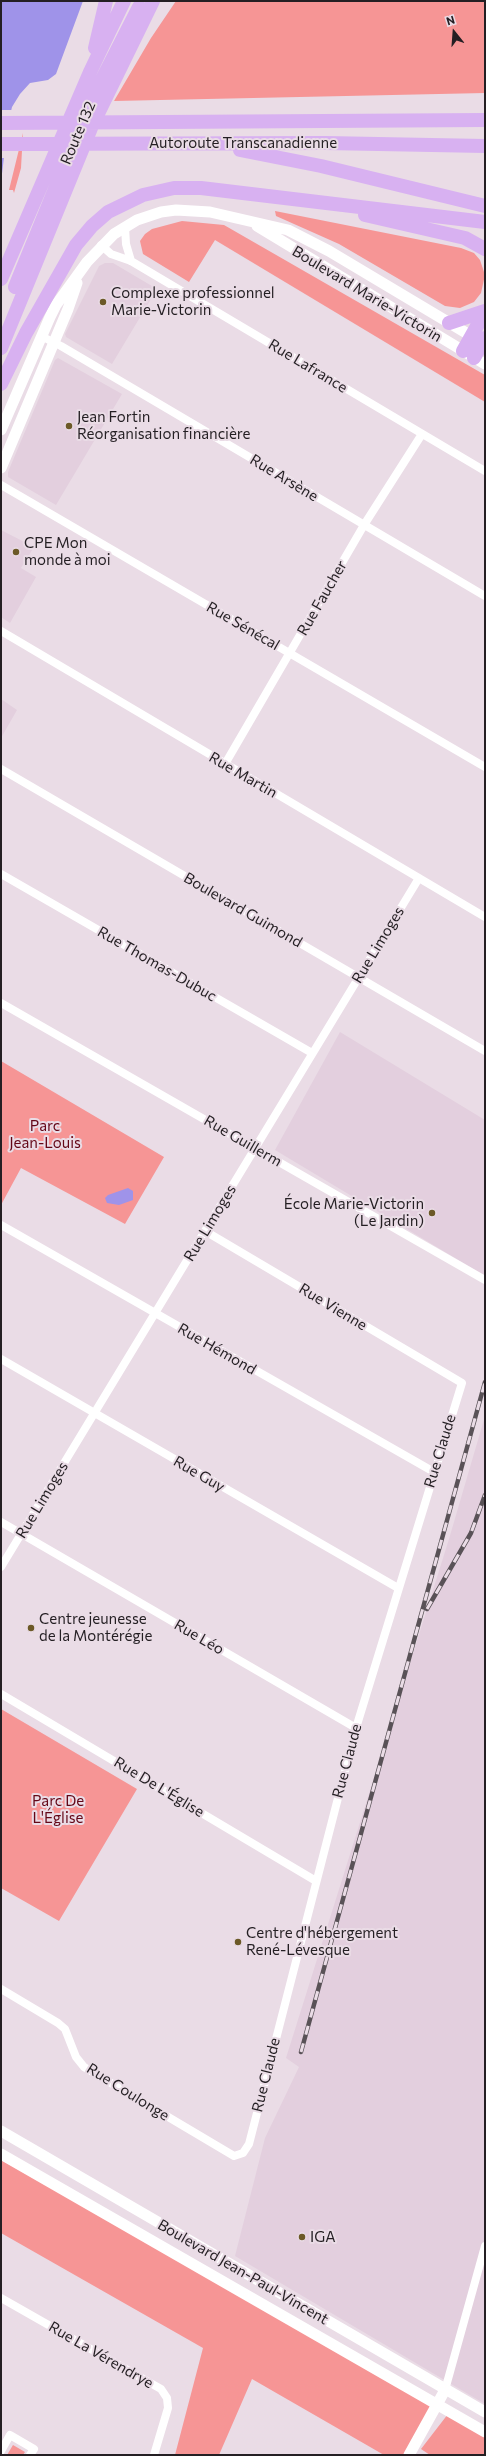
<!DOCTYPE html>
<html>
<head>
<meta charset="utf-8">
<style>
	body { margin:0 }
	#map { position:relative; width:486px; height:2456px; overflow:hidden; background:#eadce6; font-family:Commissioner,sans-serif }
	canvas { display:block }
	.frame { position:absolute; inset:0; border:2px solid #241f23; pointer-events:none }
	.north { position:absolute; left:434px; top:12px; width:40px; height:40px; -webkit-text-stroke:3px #eadce6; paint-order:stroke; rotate:343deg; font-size:11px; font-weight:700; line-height:16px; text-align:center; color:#241f23 }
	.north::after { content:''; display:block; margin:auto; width:14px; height:18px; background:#241f23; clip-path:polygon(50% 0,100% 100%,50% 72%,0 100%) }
</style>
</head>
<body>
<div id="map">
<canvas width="486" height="2456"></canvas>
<div class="frame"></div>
<div class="north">N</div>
</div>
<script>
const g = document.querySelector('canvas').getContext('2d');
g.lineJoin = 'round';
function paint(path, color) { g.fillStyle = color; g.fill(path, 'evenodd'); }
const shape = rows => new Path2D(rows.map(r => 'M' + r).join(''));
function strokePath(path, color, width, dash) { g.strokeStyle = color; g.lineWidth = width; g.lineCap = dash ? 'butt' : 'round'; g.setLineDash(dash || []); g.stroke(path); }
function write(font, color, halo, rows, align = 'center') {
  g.font = font + ' Commissioner,sans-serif'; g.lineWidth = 4; g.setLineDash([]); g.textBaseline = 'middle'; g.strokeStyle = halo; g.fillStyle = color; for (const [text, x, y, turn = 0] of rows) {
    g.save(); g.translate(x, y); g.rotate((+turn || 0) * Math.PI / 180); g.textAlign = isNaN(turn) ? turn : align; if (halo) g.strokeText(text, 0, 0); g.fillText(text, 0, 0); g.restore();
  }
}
paint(shape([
	[105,263,113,263,157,289,112,364,66,337,65,334,99,266],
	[58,358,122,394,56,505,8,477,8,472,55,360],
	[1,530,34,547,21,568,36,577,10,623,1,617],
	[1,699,17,710,1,738],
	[340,1032,485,1120,485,1276,275,1150],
	[485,1416,485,2404,235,2256,265,2138,299,2067,286,2058,449,1539]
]), '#e3cfde');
paint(shape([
	[176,1,485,1,485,93,114,101,151,38],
	[23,133,21,168,14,193,13,190,9,190],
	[275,211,461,248,474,253,480,260,485,275,481,293,474,302,460,308,445,306,339,244,276,216],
	[182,221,224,225,485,375,485,402,215,240,189,282,143,254,140,241,145,234,152,229],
	[1,1061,164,1157,125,1224,21,1168,1,1205],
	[1,1709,137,1789,59,1921,1,1888],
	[1,2160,437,2404,409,2455,384,2455,252,2379,219,2455,175,2455,203,2348,1,2233],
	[448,2414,485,2436,485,2455,430,2455,421,2449],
	[13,2445,25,2452,23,2455,7,2455]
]), '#f69595');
paint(shape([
	[1,1,83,1,56,74,48,80,30,83,20,94,12,107,8,124,1,182],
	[128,1188,133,1191,133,1200,119,1205,107,1203,105,1198,108,1195]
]), '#9f93e9');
paint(shape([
	[1,110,14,110,10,124,7,158,1,158]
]), '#eadce6');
strokePath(shape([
	[125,227,126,244,131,261],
	[101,245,111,254,131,261,485,471],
	[41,336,61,346,485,596],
	[1,485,485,767],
	[1,631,485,917],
	[225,764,364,525,422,434],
	[1,769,485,1051],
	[1,874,312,1053],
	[1,1003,485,1280],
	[1,1225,434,1472],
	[1,1359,398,1588],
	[1,1522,356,1728],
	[1,1567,419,878],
	[1,1694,316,1881],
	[1,1989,58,2023,65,2029,76,2057,84,2067,234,2156,243,2153,249,2144,356,1728,462,1383,205,1231],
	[1,2298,161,2389,167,2398,168,2408,154,2455],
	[445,2390,485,2246],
	[1,2451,10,2435,34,2449,30,2455]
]), '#fff', 8);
strokePath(shape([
	[257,226,485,364],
	[1,430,50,317,56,305,87,262,114,234,137,220,161,212,176,210,210,212,288,230,329,251,478,340],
	[1,468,68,309,77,283],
	[1,2131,485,2412],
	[1,2154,485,2432],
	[409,2455,445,2390]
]), '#fff', 11);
strokePath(shape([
	[95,48,106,1],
	[1,123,485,120],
	[1,144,325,143,485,146],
	[240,150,321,166,485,206],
	[365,215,465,238,485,249],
	[1,279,90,72,124,1],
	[15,287,91,101,139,7],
	[449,323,485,311],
	[1,348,91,128,153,1],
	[463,351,485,312],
	[474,358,485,338],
	[1,384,26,333,76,245,92,226,108,212,143,195,174,188,201,188,485,222]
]), '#d8b1f1', 14);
const rail = shape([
	[427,1609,471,1533,485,1495],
	[301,2052,485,1382]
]);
strokePath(rail, '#595257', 4.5);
strokePath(rail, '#eadce6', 3, [9]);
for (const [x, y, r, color] of [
	[103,302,4,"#6c5927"],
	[69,426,4,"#6c5927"],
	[16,552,4,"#6c5927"],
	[432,1213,4,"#6c5927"],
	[31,1628,4,"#6c5927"],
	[238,1942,4,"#6c5927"],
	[302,2237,4,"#6c5927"]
]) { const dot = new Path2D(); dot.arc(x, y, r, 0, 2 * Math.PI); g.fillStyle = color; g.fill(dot); strokePath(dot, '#eadce6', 1.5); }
write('15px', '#241f23', '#eadce6', [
	["Route 132",78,133,-67],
	["Autoroute Transcanadienne",243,143],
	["Boulevard Marie-Victorin",367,294,31],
	["Rue Lafrance",308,366,31],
	["Rue Arsène",284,478,31],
	["Rue Faucher",322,598,-60],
	["Rue Sénécal",243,626,30],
	["Rue Martin",243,775,30],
	["Boulevard Guimond",243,910,30],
	["Rue Limoges",378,945,-59],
	["Rue Thomas-Dubuc",157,964,30],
	["Rue Guillerm",243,1141,30],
	["Rue Limoges",210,1223,-59],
	["Rue Vienne",333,1307,31],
	["Rue Hémond",217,1349,30],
	["Rue Claude",440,1451,-73],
	["Rue Guy",199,1474,30],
	["Rue Limoges",42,1500,-59],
	["Rue Léo",199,1637,30],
	["Rue Claude",347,1761,-75],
	["Rue De L'Église",159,1787,31],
	["Rue Claude",266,2075,-76],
	["Rue Coulonge",128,2092,32],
	["Boulevard Jean-Paul-Vincent",243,2272,30],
	["Rue La Vérendrye",101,2355,30]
]);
write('15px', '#241f23', '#eadce6', [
	["Complexe professionnel",111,293],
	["Marie-Victorin",111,310],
	["Jean Fortin",77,417],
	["Réorganisation financière",77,434],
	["CPE Mon",24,543],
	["monde à moi",24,560],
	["École Marie-Victorin",424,1204,"right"],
	["(Le Jardin)",424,1221,"right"],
	["Centre jeunesse",39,1619],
	["de la Montérégie",39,1636],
	["Centre d'hébergement",246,1933],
	["René-Lévesque",246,1950],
	["IGA",310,2237]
], 'left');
write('15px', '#640717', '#eadce6', [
	["Parc",45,1126],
	["Jean-Louis",45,1143],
	["Parc De",58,1801],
	["L'Église",58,1818]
]);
</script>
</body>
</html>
